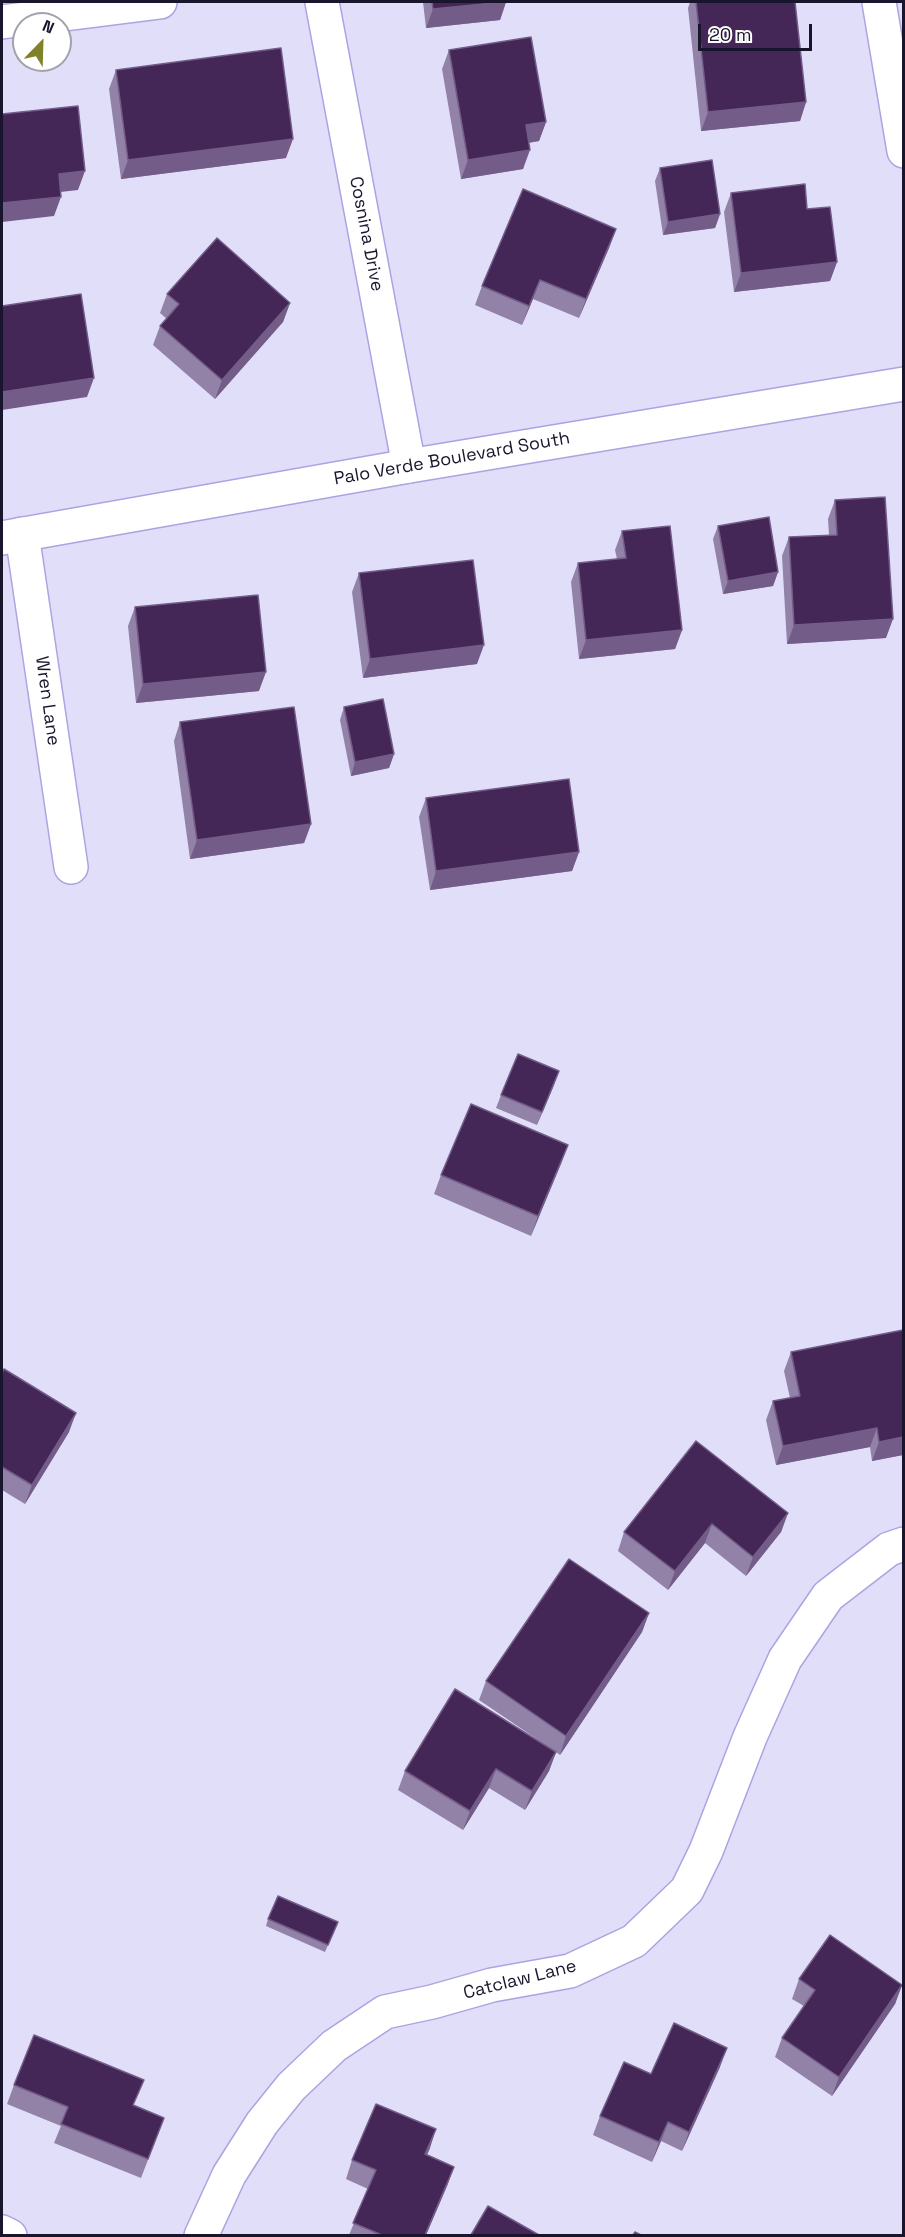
<!DOCTYPE html>
<html>
<head>
<meta charset="utf-8">
<style>
	body { margin:0 }
	#map { position:relative; width:905px; height:2237px; overflow:hidden; background:#e1def9; font-family:"Space Grotesk",sans-serif }
	canvas { display:block }
	.frame { position:absolute; inset:0; border:3px solid #19152c; pointer-events:none }
	.north { position:absolute; left:12px; top:12px; width:60px; height:60px; box-sizing:border-box; background:#fff; border:2px solid #a3a1ab; border-radius:50%; rotate:23deg; font-size:16px; font-weight:700; line-height:24px; text-align:center; color:#19152c }
	.north::after { content:''; display:block; margin:auto; width:21px; height:27px; background:#7f812b; clip-path:polygon(50% 0,100% 100%,50% 72%,0 100%) }
	.scale { position:absolute; left:698px; top:24px; width:114px; height:27px; box-sizing:border-box; border:3px solid #19152c; border-top:0; padding-left:8px; font-size:18px; line-height:21px; white-space:nowrap; color:#19152c; -webkit-text-stroke:4px #fff; paint-order:stroke }
</style>
</head>
<body>
<div id="map">
<canvas width="905" height="2237"></canvas>
<div class="frame"></div>
<div class="north">N</div>
<div class="scale">20 m</div>
</div>
<script>
const g = document.querySelector('canvas').getContext('2d');
g.lineJoin = 'round';
const shape = rows => new Path2D(rows.map(r => 'M' + r).join(''));
function strokePath(path, color, width, dash) { g.strokeStyle = color; g.lineWidth = width; g.lineCap = dash ? 'butt' : 'round'; g.setLineDash(dash || []); g.stroke(path); }
function paint(path, color) { g.fillStyle = color; g.fill(path, 'evenodd'); }
function write(font, color, halo, rows, align = 'center') {
  g.font = font + ' "Space Grotesk",sans-serif'; g.lineWidth = 6; g.setLineDash([]); g.textBaseline = 'middle'; g.strokeStyle = halo; g.fillStyle = color; for (const [text, x, y, turn = 0] of rows) {
    g.save(); g.translate(x, y); g.rotate((+turn || 0) * Math.PI / 180); g.textAlign = isNaN(turn) ? turn : align; if (halo) g.strokeText(text, 0, 0); g.fillText(text, 0, 0); g.restore();
  }
}
const minor = shape([
	[322,2,409,466],
	[879,2,904,151],
	[2,22,160,2],
	[22,534,71,867],
	[2,2232,10,2236],
	[201,2236,229,2175,262,2123,291,2087,334,2046,385,2012,432,2002,492,1985,570,1971,634,1941,687,1890,706,1851,750,1737,785,1659,828,1596,889,1549,904,1544]
]);
const major = shape([
	[2,538,409,466,904,384]
]);
strokePath(minor, '#ada3e2', 36);
strokePath(major, '#ada3e2', 36);
strokePath(minor, '#fff', 33);
strokePath(major, '#fff', 33);
paint(shape([
	[423,2,506,2,500,20,426,28],
	[690,2,795,2,806,102,800,121,701,131,688,8],
	[449,50,546,122,539,141,529,143,523,169,461,179,442,69],
	[116,70,286,158,121,179,109,89],
	[660,168,720,214,715,228,663,235,655,181],
	[731,193,807,209,837,262,830,281,734,292,724,212],
	[616,229,609,248,579,318,533,299,522,325,475,305,482,286],
	[167,294,290,303,283,322,215,399,153,345,160,326,167,319,160,313],
	[835,500,886,638,787,644,782,556,789,537,829,535,828,519],
	[718,526,778,572,773,586,723,594,713,539],
	[622,531,682,630,675,649,579,659,571,582,578,563,617,559,615,550],
	[359,573,477,664,363,678,352,592],
	[135,607,259,691,136,703,128,626],
	[344,707,394,754,389,768,351,776,340,720],
	[180,722,311,824,304,843,190,859,174,741],
	[426,798,579,852,572,871,430,890,419,817],
	[554,1085,537,1125,496,1108,501,1095],
	[568,1145,531,1236,434,1194,441,1175],
	[903,1330,903,1455,872,1461,870,1447,776,1465,766,1420,773,1401,790,1398,784,1371,791,1352],
	[2,1373,69,1432,25,1504,2,1490],
	[788,1513,781,1532,746,1576,705,1543,668,1590,618,1551,624,1532],
	[649,1613,642,1632,560,1755,556,1752,549,1771,525,1810,489,1788,463,1830,398,1790,405,1771,550,1748,479,1700,486,1681],
	[268,1919,338,1922,325,1952,266,1926],
	[799,1979,902,1985,895,2004,832,2096,775,2057,782,2038,804,2006,792,1999],
	[720,2067,682,2151,661,2141,652,2162,593,2135,600,2116,651,2074],
	[14,2085,134,2105,164,2118,141,2178,54,2143,61,2126,7,2104],
	[430,2148,427,2155,454,2167,447,2186,426,2235,349,2235,368,2189,346,2179,352,2160]
]), '#9282a8');
paint(shape([
	[506,2,500,20,426,28,433,9],
	[806,102,800,121,701,131,708,112],
	[546,122,539,141,519,144,526,125],
	[293,139,286,158,121,179,128,160],
	[530,150,523,169,461,179,468,160],
	[85,171,78,190,52,193,59,174],
	[61,197,54,216,2,222,2,203],
	[720,214,715,228,663,235,668,222],
	[616,229,609,248,579,318,586,299],
	[837,262,830,281,734,292,741,273],
	[540,280,533,299,522,325,529,306],
	[290,303,283,322,215,399,222,380],
	[94,378,87,397,2,410,2,392],
	[778,572,773,586,723,594,728,581],
	[893,619,886,638,787,644,794,625],
	[682,630,675,649,579,659,586,640],
	[484,645,477,664,363,678,370,659],
	[266,672,259,691,136,703,143,684],
	[394,754,389,768,351,776,355,762],
	[311,824,304,843,190,859,197,840],
	[579,852,572,871,430,890,436,871],
	[559,1071,554,1085,537,1125,542,1112],
	[568,1145,561,1164,531,1236,538,1216],
	[76,1413,69,1432,25,1504,32,1485],
	[877,1428,870,1447,776,1465,783,1446],
	[903,1437,903,1455,872,1461,879,1442],
	[788,1513,781,1532,746,1576,753,1557],
	[712,1524,705,1543,668,1590,675,1571],
	[649,1613,642,1632,560,1755,566,1736],
	[556,1752,549,1771,525,1810,532,1791],
	[496,1769,489,1788,463,1830,470,1811],
	[902,1985,895,2004,832,2096,839,2077],
	[727,2048,720,2067,682,2151,689,2132],
	[668,2122,661,2141,652,2162,659,2142],
	[436,2129,430,2148,418,2173,425,2154],
	[454,2167,447,2186,426,2235,425,2235]
]), '#735d88');
const building = shape([
	[432,2,503,2,433,9,432,2],
	[696,2,795,2,806,102,708,112,696,2],
	[531,37,546,122,526,125,530,150,468,160,449,50,531,37],
	[281,48,293,139,128,160,116,70,281,48],
	[78,106,85,171,59,174,61,197,2,203,2,114,78,106],
	[712,160,720,214,668,222,660,168,712,160],
	[805,184,807,209,830,207,837,262,741,273,731,193,805,184],
	[523,189,616,229,586,299,540,280,529,306,482,286,523,189],
	[217,238,290,303,222,380,160,326,179,304,167,294,217,238],
	[81,294,94,378,2,392,2,306,81,294],
	[885,497,893,619,794,625,789,537,837,535,835,500,885,497],
	[769,517,778,572,728,581,718,526,769,517],
	[670,526,682,630,586,640,578,563,626,558,622,531,670,526],
	[473,560,484,645,370,659,359,573,473,560],
	[258,595,266,672,143,684,135,607,258,595],
	[383,699,394,754,355,762,344,707,383,699],
	[294,707,311,824,197,840,180,722,294,707],
	[569,779,579,852,436,871,426,798,569,779],
	[518,1054,559,1071,542,1112,501,1095,518,1054],
	[471,1104,568,1145,538,1216,441,1175,471,1104],
	[903,1330,903,1437,879,1442,877,1428,783,1446,773,1401,800,1396,791,1352,903,1330],
	[4,1369,76,1413,32,1485,2,1467,2,1373,4,1369],
	[696,1441,788,1513,753,1557,712,1524,675,1571,624,1532,696,1441],
	[569,1559,649,1613,566,1736,486,1681,569,1559],
	[455,1689,556,1752,532,1791,496,1769,470,1811,405,1771,455,1689],
	[278,1896,338,1922,328,1945,268,1919,278,1896],
	[830,1935,902,1985,839,2077,782,2038,815,1990,799,1979,830,1935],
	[674,2023,727,2048,689,2132,668,2122,659,2142,600,2116,624,2062,651,2074,674,2023],
	[34,2035,144,2080,133,2105,164,2118,148,2159,61,2124,68,2107,14,2085,34,2035],
	[376,2104,436,2129,425,2154,454,2167,425,2235,382,2235,353,2223,376,2170,352,2160,376,2104],
	[488,2206,539,2235,471,2235,488,2206],
	[635,2232,641,2235,633,2235,635,2232]
]);
paint(building, '#442657');
strokePath(building, '#735d88', 1.5);
write('18px', '#19152c', '#fff', [
	["Cosnina Drive",366,234,79],
	["Palo Verde Boulevard South",452,459,-10],
	["Wren Lane",47,701,82],
	["Catclaw Lane",520,1980,-14]
]);
</script>
</body>
</html>
